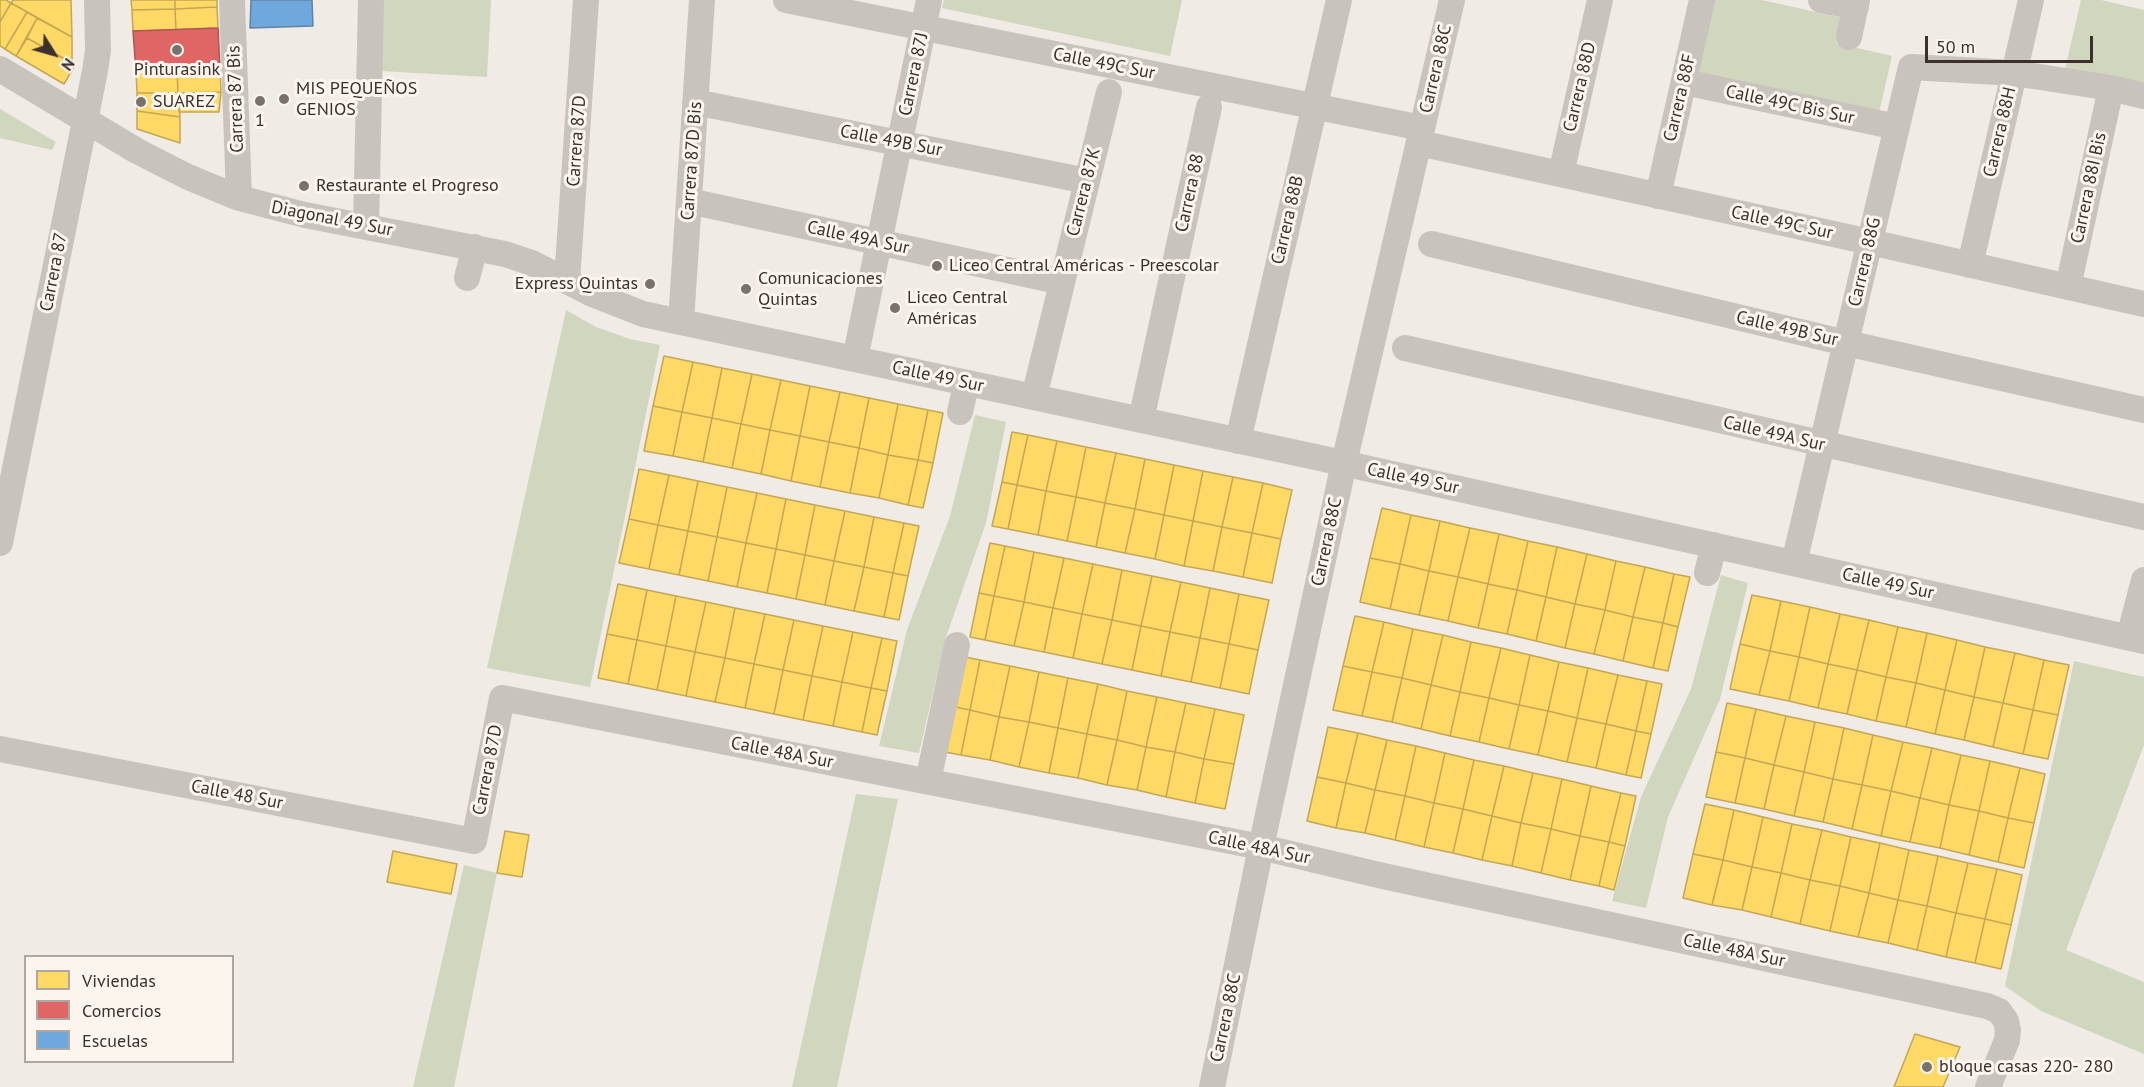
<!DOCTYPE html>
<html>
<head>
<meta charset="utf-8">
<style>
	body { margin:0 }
	#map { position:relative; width:2144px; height:1087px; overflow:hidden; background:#f0ebe5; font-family:"PT Sans",sans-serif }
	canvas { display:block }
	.legend { position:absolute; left:24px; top:955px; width:210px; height:108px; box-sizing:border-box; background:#fbf5ee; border:2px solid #aea6a0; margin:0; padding:8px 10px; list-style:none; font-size:18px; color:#3b302b }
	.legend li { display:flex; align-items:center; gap:12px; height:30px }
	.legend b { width:30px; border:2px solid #aea6a0 }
	.north { position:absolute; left:24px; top:24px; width:60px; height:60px; -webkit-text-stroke:4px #fbf5ee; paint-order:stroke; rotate:127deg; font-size:16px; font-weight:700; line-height:24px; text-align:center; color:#3b302b }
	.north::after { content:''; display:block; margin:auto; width:21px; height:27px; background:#3b302b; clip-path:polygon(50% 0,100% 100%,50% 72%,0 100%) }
	.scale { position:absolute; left:1925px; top:36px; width:168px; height:27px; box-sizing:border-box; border:3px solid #3b302b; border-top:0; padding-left:8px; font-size:18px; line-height:21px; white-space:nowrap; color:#3b302b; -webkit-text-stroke:4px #fbf5ee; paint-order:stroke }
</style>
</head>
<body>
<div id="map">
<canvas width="2144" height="1087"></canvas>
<ul class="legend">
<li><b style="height:16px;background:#ffd966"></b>Viviendas</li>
<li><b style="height:16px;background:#e06666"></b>Comercios</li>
<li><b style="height:16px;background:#6fa8dc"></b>Escuelas</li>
</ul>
<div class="north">N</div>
<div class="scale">50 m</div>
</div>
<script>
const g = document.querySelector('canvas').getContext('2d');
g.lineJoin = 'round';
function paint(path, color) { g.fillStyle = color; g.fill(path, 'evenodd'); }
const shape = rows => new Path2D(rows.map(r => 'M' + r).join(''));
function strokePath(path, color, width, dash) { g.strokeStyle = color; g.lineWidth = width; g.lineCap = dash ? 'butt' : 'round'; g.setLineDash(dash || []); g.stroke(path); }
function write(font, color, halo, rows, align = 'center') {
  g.font = font + ' "PT Sans",sans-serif'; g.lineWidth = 6; g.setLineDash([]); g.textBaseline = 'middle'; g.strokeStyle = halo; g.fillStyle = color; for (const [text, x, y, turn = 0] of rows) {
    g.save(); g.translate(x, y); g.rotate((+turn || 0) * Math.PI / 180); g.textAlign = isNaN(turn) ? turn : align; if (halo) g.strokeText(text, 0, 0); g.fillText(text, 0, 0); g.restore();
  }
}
paint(shape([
	[381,0,491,0,487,77,381,71],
	[944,0,1182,0,1170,56,942,8],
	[1714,0,1762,0,1842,18,1836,43,1892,56,1878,117,1696,76],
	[2081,0,2101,0,2144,10,2144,86,2065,69],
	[0,109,56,142,52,150,0,138],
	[566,310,596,327,630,339,660,345,590,687,487,668],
	[975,415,1006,422,986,523,946,637,919,753,879,746,907,630,950,516],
	[1721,575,1748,583,1720,699,1668,817,1646,908,1612,901,1641,797,1691,689],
	[2074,661,2144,677,2144,745,2066,950,2144,982,2144,1054,2041,1011,2005,986],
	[856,794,898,799,837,1087,792,1087],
	[464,865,497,873,454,1087,413,1087]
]), '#d1d6bf');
const homes = shape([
	[0,0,6,0,11,3,0,22,0,0],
	[13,0,71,0,72,37,11,3,13,0],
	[131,0,175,0,175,9,132,10,131,0],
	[175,0,217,0,217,7,175,9,175,0],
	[11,3,27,12,5,49,0,46,0,22,11,3],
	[217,7,218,28,176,30,175,9,217,7],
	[175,9,176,30,133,31,132,10,175,9],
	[27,12,37,18,16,56,5,49,27,12],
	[37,18,72,37,72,63,27,38,37,18],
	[27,38,75,65,64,84,16,56,27,38],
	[220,69,221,92,178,93,177,70,220,69],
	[177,70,178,93,137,93,136,71,177,70],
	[221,92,219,112,179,112,178,93,221,92],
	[137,93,178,93,180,117,137,111,137,93],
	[137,111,180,117,180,143,137,129,137,111],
	[664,356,693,362,682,412,653,406,664,356],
	[693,362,722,368,712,418,682,412,693,362],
	[722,368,752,374,741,424,712,418,722,368],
	[752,374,781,380,770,430,741,424,752,374],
	[781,380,810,386,800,436,770,430,781,380],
	[810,386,840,392,829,442,800,436,810,386],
	[840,392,869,398,859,448,829,442,840,392],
	[869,398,898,404,888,455,859,448,869,398],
	[898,404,928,410,918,460,888,455,898,404],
	[653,406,682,412,673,456,644,451,653,406],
	[928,410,943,413,933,463,918,460,928,410],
	[682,412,712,418,703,462,673,456,682,412],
	[712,418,741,424,732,468,703,462,712,418],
	[741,424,770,430,761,474,732,468,741,424],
	[770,430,800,436,791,481,761,474,770,430],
	[1012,432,1028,435,1017,485,1002,482,1012,432],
	[1028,435,1057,441,1046,491,1017,485,1028,435],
	[800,436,829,442,820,487,791,481,800,436],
	[1057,441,1086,447,1076,497,1046,491,1057,441],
	[829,442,859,448,850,493,820,487,829,442],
	[1086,447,1116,453,1105,503,1076,497,1086,447],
	[859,448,888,455,879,498,850,493,859,448],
	[1116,453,1145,459,1135,509,1105,503,1116,453],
	[888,455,918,460,908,505,879,498,888,455],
	[1145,459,1174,465,1164,515,1135,509,1145,459],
	[918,460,933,463,923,508,908,505,918,460],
	[1174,465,1203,471,1193,521,1164,515,1174,465],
	[639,469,669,475,658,525,629,519,639,469],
	[1203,471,1233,477,1222,527,1193,521,1203,471],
	[669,475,698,481,688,531,658,525,669,475],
	[1233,477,1263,483,1252,533,1222,527,1233,477],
	[698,481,727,487,717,537,688,531,698,481],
	[1002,482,1017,485,1008,529,992,526,1002,482],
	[1263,483,1292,490,1281,539,1252,533,1263,483],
	[1017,485,1046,491,1038,535,1008,529,1017,485],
	[727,487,757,493,746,543,717,537,727,487],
	[1046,491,1076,497,1067,541,1038,535,1046,491],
	[757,493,786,499,776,549,746,543,757,493],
	[1076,497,1105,503,1096,547,1067,541,1076,497],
	[786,499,815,505,805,555,776,549,786,499],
	[1105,503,1135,509,1125,553,1096,547,1105,503],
	[815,505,845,511,834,561,805,555,815,505],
	[1382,508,1411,515,1400,564,1370,558,1382,508],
	[1135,509,1164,515,1155,559,1125,553,1135,509],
	[845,511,874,517,864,567,834,561,845,511],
	[1164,515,1193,521,1184,566,1155,559,1164,515],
	[1411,515,1440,521,1429,571,1400,564,1411,515],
	[874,517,904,523,893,573,864,567,874,517],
	[629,519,658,525,649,569,619,563,629,519],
	[1193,521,1222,527,1213,571,1184,566,1193,521],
	[1440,521,1470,528,1458,577,1429,571,1440,521],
	[904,523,919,526,908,576,893,573,904,523],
	[658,525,688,531,679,575,649,569,658,525],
	[1222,527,1252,533,1243,577,1213,571,1222,527],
	[1470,528,1499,534,1488,584,1458,577,1470,528],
	[688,531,717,537,708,581,679,575,688,531],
	[1252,533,1281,539,1272,583,1243,577,1252,533],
	[1499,534,1528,541,1517,590,1488,584,1499,534],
	[717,537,746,543,737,587,708,581,717,537],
	[1528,541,1557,547,1546,597,1517,590,1528,541],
	[746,543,776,549,767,593,737,587,746,543],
	[990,543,1005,546,994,596,979,593,990,543],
	[1005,546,1034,552,1024,602,994,596,1005,546],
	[1557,547,1587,554,1575,604,1546,597,1557,547],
	[776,549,805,555,796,599,767,593,776,549],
	[1034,552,1064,558,1053,608,1024,602,1034,552],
	[1587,554,1616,561,1605,610,1575,604,1587,554],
	[805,555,834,561,825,605,796,599,805,555],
	[1064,558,1093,564,1082,614,1053,608,1064,558],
	[1370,558,1400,564,1390,609,1360,602,1370,558],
	[834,561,864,567,854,611,825,605,834,561],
	[1616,561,1645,567,1633,617,1605,610,1616,561],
	[1093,564,1122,570,1112,620,1082,614,1093,564],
	[1400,564,1429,571,1419,615,1390,609,1400,564],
	[864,567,893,573,884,617,854,611,864,567],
	[1645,567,1674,574,1663,623,1633,617,1645,567],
	[1122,570,1152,576,1141,626,1112,620,1122,570],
	[1429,571,1458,577,1448,621,1419,615,1429,571],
	[893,573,908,576,899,620,884,617,893,573],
	[1674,574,1690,577,1678,627,1663,623,1674,574],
	[1152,576,1181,582,1170,632,1141,626,1152,576],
	[1458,577,1488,584,1478,628,1448,621,1458,577],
	[1181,582,1210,588,1200,638,1170,632,1181,582],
	[618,584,647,590,637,640,607,634,618,584],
	[1488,584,1517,590,1507,634,1478,628,1488,584],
	[1210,588,1239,594,1229,644,1200,638,1210,588],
	[647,590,676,596,666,646,637,640,647,590],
	[1517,590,1546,597,1536,641,1507,634,1517,590],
	[979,593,994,596,985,640,970,637,979,593],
	[1239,594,1269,600,1258,650,1229,644,1239,594],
	[1752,595,1781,601,1770,651,1740,644,1752,595],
	[676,596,706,602,695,652,666,646,676,596],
	[994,596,1024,602,1014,646,985,640,994,596],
	[1546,597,1575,604,1565,648,1536,641,1546,597],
	[1781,601,1810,607,1799,657,1770,651,1781,601],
	[706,602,735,608,725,658,695,652,706,602],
	[1024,602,1053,608,1044,652,1014,646,1024,602],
	[1575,604,1605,610,1594,654,1565,648,1575,604],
	[1810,607,1840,614,1828,664,1799,657,1810,607],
	[735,608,765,614,754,664,725,658,735,608],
	[1053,608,1082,614,1073,658,1044,652,1053,608],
	[1605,610,1633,617,1623,661,1594,654,1605,610],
	[765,614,794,620,783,670,754,664,765,614],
	[1082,614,1112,620,1102,664,1073,658,1082,614],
	[1840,614,1869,620,1857,670,1828,664,1840,614],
	[1355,616,1384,622,1372,672,1343,666,1355,616],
	[1633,617,1663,623,1653,668,1623,661,1633,617],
	[794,620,823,626,812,676,783,670,794,620],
	[1112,620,1141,626,1132,670,1102,664,1112,620],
	[1869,620,1898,627,1886,677,1857,670,1869,620],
	[1384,622,1413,629,1402,678,1372,672,1384,622],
	[1663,623,1678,627,1668,671,1653,668,1663,623],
	[823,626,853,632,842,682,812,676,823,626],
	[1141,626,1170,632,1161,676,1132,670,1141,626],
	[1898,627,1927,633,1916,683,1886,677,1898,627],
	[1413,629,1443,635,1431,685,1402,678,1413,629],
	[853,632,882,638,871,688,842,682,853,632],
	[1170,632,1200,638,1191,682,1161,676,1170,632],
	[1927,633,1957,640,1945,690,1916,683,1927,633],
	[607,634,637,640,628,684,598,678,607,634],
	[1443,635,1471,642,1460,692,1431,685,1443,635],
	[882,638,897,641,887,691,871,688,882,638],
	[1200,638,1229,644,1220,688,1191,682,1200,638],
	[637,640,666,646,657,690,628,684,637,640],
	[1957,640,1985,647,1974,697,1945,690,1957,640],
	[1471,642,1501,648,1489,698,1460,692,1471,642],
	[1229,644,1258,650,1249,694,1220,688,1229,644],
	[1740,644,1770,651,1759,695,1730,689,1740,644],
	[666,646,695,652,686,696,657,690,666,646],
	[1985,647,2015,653,2003,703,1974,697,1985,647],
	[1501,648,1530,655,1519,705,1489,698,1501,648],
	[1770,651,1799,657,1789,701,1759,695,1770,651],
	[695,652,725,658,715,702,686,696,695,652],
	[2015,653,2044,660,2033,710,2003,703,2015,653],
	[1530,655,1559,662,1548,711,1519,705,1530,655],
	[965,657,980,660,970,710,955,707,965,657],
	[1799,657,1828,664,1818,708,1789,701,1799,657],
	[725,658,754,664,745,708,715,702,725,658],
	[980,660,1010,666,999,717,970,710,980,660],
	[2044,660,2069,665,2058,715,2033,710,2044,660],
	[1559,662,1588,668,1577,718,1548,711,1559,662],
	[754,664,783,670,774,714,745,708,754,664],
	[1828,664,1857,670,1847,714,1818,708,1828,664],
	[1010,666,1039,672,1029,722,999,717,1010,666],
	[1343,666,1372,672,1362,716,1333,710,1343,666],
	[1588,668,1618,675,1606,724,1577,718,1588,668],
	[783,670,812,676,803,720,774,714,783,670],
	[1857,670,1886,677,1876,721,1847,714,1857,670],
	[1039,672,1068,678,1058,728,1029,722,1039,672],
	[1372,672,1402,678,1392,722,1362,716,1372,672],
	[1618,675,1647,681,1636,731,1606,724,1618,675],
	[812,676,842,682,833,726,803,720,812,676],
	[1886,677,1916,683,1906,727,1876,721,1886,677],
	[1068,678,1098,684,1087,734,1058,728,1068,678],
	[1402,678,1431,685,1421,729,1392,722,1402,678],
	[1647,681,1662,684,1651,734,1636,731,1647,681],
	[842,682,871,688,862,732,833,726,842,682],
	[1916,683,1945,690,1935,734,1906,727,1916,683],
	[1098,684,1127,691,1117,740,1087,734,1098,684],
	[1431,685,1460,692,1450,736,1421,729,1431,685],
	[871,688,887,691,877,735,862,732,871,688],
	[1945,690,1974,697,1964,740,1935,734,1945,690],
	[1127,691,1157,697,1146,747,1117,740,1127,691],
	[1460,692,1489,698,1479,742,1450,736,1460,692],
	[1157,697,1186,703,1175,752,1146,747,1157,697],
	[1974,697,2003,703,1993,747,1964,740,1974,697],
	[1489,698,1519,705,1509,749,1479,742,1489,698],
	[1186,703,1215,709,1204,759,1175,752,1186,703],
	[1727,703,1756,709,1745,758,1716,752,1727,703],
	[2003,703,2033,710,2023,754,1993,747,2003,703],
	[1519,705,1548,711,1538,755,1509,749,1519,705],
	[955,707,970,710,961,755,945,752,955,707],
	[1215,709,1244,715,1234,764,1204,759,1215,709],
	[1756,709,1786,716,1774,765,1745,758,1756,709],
	[970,710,999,717,990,760,961,755,970,710],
	[2033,710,2058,715,2048,759,2023,754,2033,710],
	[1548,711,1577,718,1567,762,1538,755,1548,711],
	[1786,716,1815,722,1804,772,1774,765,1786,716],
	[999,717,1029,722,1019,767,990,760,999,717],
	[1577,718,1606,724,1596,768,1567,762,1577,718],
	[1029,722,1058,728,1049,773,1019,767,1029,722],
	[1815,722,1844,728,1833,779,1804,772,1815,722],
	[1606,724,1636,731,1626,775,1596,768,1606,724],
	[1328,727,1358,733,1346,783,1317,777,1328,727],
	[1058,728,1087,734,1078,778,1049,773,1058,728],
	[1844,728,1873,735,1862,785,1833,779,1844,728],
	[1636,731,1651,734,1641,778,1626,775,1636,731],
	[1358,733,1387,740,1375,790,1346,783,1358,733],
	[1087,734,1117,740,1107,785,1078,778,1087,734],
	[1873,735,1903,742,1891,791,1862,785,1873,735],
	[1117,740,1146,747,1137,790,1107,785,1117,740],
	[1387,740,1416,746,1405,796,1375,790,1387,740],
	[1903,742,1932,748,1920,798,1891,791,1903,742],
	[1416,746,1445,753,1434,803,1405,796,1416,746],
	[1146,747,1175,752,1166,797,1137,790,1146,747],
	[1932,748,1961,755,1949,805,1920,798,1932,748],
	[1175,752,1204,759,1195,803,1166,797,1175,752],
	[1716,752,1745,758,1735,803,1706,797,1716,752],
	[1445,753,1474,760,1463,809,1434,803,1445,753],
	[1961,755,1990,761,1979,811,1949,805,1961,755],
	[1745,758,1774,765,1764,809,1735,803,1745,758],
	[1204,759,1234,764,1225,809,1195,803,1204,759],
	[1474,760,1504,766,1492,816,1463,809,1474,760],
	[1990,761,2020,768,2008,818,1979,811,1990,761],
	[1774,765,1804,772,1794,816,1764,809,1774,765],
	[1504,766,1533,773,1521,823,1492,816,1504,766],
	[2020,768,2045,774,2034,823,2008,818,2020,768],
	[1804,772,1833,779,1823,822,1794,816,1804,772],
	[1533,773,1562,779,1551,829,1521,823,1533,773],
	[1317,777,1346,783,1336,828,1307,821,1317,777],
	[1562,779,1591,786,1580,836,1551,829,1562,779],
	[1833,779,1862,785,1852,829,1823,822,1833,779],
	[1346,783,1375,790,1365,833,1336,828,1346,783],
	[1862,785,1891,791,1881,836,1852,829,1862,785],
	[1591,786,1621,793,1609,842,1580,836,1591,786],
	[1375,790,1405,796,1395,840,1365,833,1375,790],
	[1891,791,1920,798,1910,842,1881,836,1891,791],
	[1621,793,1636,796,1625,846,1609,842,1621,793],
	[1405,796,1434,803,1424,847,1395,840,1405,796],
	[1920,798,1949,805,1940,848,1910,842,1920,798],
	[1434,803,1463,809,1453,853,1424,847,1434,803],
	[1705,804,1734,810,1723,860,1693,854,1705,804],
	[1949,805,1979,811,1969,855,1940,848,1949,805],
	[1463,809,1492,816,1482,860,1453,853,1463,809],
	[1734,810,1763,817,1752,867,1723,860,1734,810],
	[1979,811,2008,818,1998,862,1969,855,1979,811],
	[1492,816,1521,823,1512,866,1482,860,1492,816],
	[1763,817,1792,824,1781,873,1752,867,1763,817],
	[2008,818,2034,823,2024,868,1998,862,2008,818],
	[1521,823,1551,829,1541,873,1512,866,1521,823],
	[1792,824,1822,830,1810,880,1781,873,1792,824],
	[1551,829,1580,836,1570,880,1541,873,1551,829],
	[1822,830,1851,837,1840,886,1810,880,1822,830],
	[505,831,529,835,522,877,497,873,505,831],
	[1580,836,1609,842,1599,886,1570,880,1580,836],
	[1851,837,1880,843,1869,893,1840,886,1851,837],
	[1609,842,1625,846,1614,890,1599,886,1609,842],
	[1880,843,1909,850,1898,900,1869,893,1880,843],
	[1909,850,1938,856,1927,906,1898,900,1909,850],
	[393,851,457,864,451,894,387,882,393,851],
	[1693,854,1723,860,1712,905,1683,898,1693,854],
	[1938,856,1968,863,1956,913,1927,906,1938,856],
	[1723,860,1752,867,1742,910,1712,905,1723,860],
	[1968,863,1997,869,1985,919,1956,913,1968,863],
	[1752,867,1781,873,1771,917,1742,910,1752,867],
	[1997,869,2022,875,2011,925,1985,919,1997,869],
	[1781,873,1810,880,1800,924,1771,917,1781,873],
	[1810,880,1840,886,1830,931,1800,924,1810,880],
	[1840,886,1869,893,1858,937,1830,931,1840,886],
	[1869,893,1898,900,1888,943,1858,937,1869,893],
	[1898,900,1927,906,1917,950,1888,943,1898,900],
	[1927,906,1956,913,1946,957,1917,950,1927,906],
	[1956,913,1985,919,1975,963,1946,957,1956,913],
	[1985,919,2011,925,2001,969,1975,963,1985,919],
	[1915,1034,1960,1047,1943,1087,1894,1087,1915,1034]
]);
paint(homes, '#ffd966');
strokePath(homes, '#c4a654', 1.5);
const shops = shape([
	[218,28,220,69,136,71,133,31,218,28]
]);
paint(shops, '#e06666');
strokePath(shops, '#ae5654', 1.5);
const schools = shape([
	[251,0,312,0,313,26,250,28,251,0]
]);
paint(schools, '#6fa8dc');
strokePath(schools, '#5f84a7', 1.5);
strokePath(shape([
	[232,0,239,198],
	[786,0,1422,128],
	[1821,0,1856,7],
	[1849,37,1857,0],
	[0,69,137,151,188,177,239,198,305,215,505,254,532,263,592,294,643,314,1311,456,2144,641],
	[1684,82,1897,127],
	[695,102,1087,181],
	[1419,143,1870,242,2144,304],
	[1561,174,1600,0],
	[1658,196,1702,0],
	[689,201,1062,282],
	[366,227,371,0],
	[1431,244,1846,343,2144,410],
	[1970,265,2031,0],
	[467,278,475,247],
	[567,281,586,0],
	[2068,287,2111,88],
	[681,322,702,0],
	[1405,348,2144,517],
	[855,359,929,0],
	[1034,397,1109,92],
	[960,412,964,394,963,382],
	[1141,420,1209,107],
	[1238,441,1339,0],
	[0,543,95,71,98,50,97,0],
	[1794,563,1911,67,2014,73,2111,88,2144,96],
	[1707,573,1714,545],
	[2129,637,2144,580],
	[0,749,474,841,502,698,1261,847,1383,876,1987,1006,1999,1011,2006,1021,2008,1030,2007,1040,1988,1087],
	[928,781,957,645],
	[1212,1087,1261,847,1344,463,1452,0]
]), '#c9c3be', 26);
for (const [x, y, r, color] of [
	[177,50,6,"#7a716c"],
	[284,99,6,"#7a716c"],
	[260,101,6,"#7a716c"],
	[141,102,6,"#7a716c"],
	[304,186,6,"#7a716c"],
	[937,266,6,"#7a716c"],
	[650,284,6,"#7a716c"],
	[746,289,6,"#7a716c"],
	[895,308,6,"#7a716c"],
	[1927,1067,6,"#7a716c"]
]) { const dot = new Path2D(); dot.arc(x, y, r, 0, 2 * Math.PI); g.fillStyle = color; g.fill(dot); strokePath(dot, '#fbf5ee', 2); }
write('18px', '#3b302b', '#fbf5ee', [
	["Calle 49C Sur",1104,64,11],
	["Carrera 88C",1436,69,-77],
	["Carrera 87J",914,74,-78],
	["Carrera 88D",1580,87,-77],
	["Carrera 88F",1680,98,-77],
	["Carrera 87 Bis",236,99,-92],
	["Calle 49C Bis Sur",1790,105,12],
	["Carrera 88H",2000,132,-77],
	["Carrera 87D",577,141,-86],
	["Calle 49B Sur",891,141,11],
	["Carrera 87D Bis",692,161,-86],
	["Carrera 88I Bis",2089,188,-78],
	["Carrera 87K",1084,192,-76],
	["Carrera 88",1190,193,-78],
	["Diagonal 49 Sur",332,219,11],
	["Carrera 88B",1288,220,-77],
	["Calle 49C Sur",1782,223,12],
	["Calle 49A Sur",858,238,12],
	["Carrera 88G",1865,262,-77],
	["Carrera 87",54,272,-79],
	["Calle 49B Sur",1787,329,13],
	["Calle 49 Sur",938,377,12],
	["Calle 49A Sur",1774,434,13],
	["Calle 49 Sur",1413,479,12],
	["Carrera 88C",1327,542,-78],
	["Calle 49 Sur",1888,584,12],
	["Calle 48A Sur",782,753,11],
	["Carrera 87D",488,770,-79],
	["Calle 48 Sur",237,795,11],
	["Calle 48A Sur",1259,848,12],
	["Calle 48A Sur",1734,951,12],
	["Carrera 88C",1226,1018,-78]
]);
write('18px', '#3b302b', '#fbf5ee', [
	["Pinturasink",177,70,"center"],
	["MIS PEQUEÑOS",296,89],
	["GENIOS",296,110],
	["SUAREZ",153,102],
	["1",260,121,"center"],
	["Restaurante el Progreso",316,186],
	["Liceo Central Américas - Preescolar",949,266],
	["Comunicaciones",758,279],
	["Quintas",758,300],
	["Express Quintas",638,284,"right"],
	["Liceo Central",907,298],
	["Américas",907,319],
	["bloque casas 220- 280",1939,1067]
], 'left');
</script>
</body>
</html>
